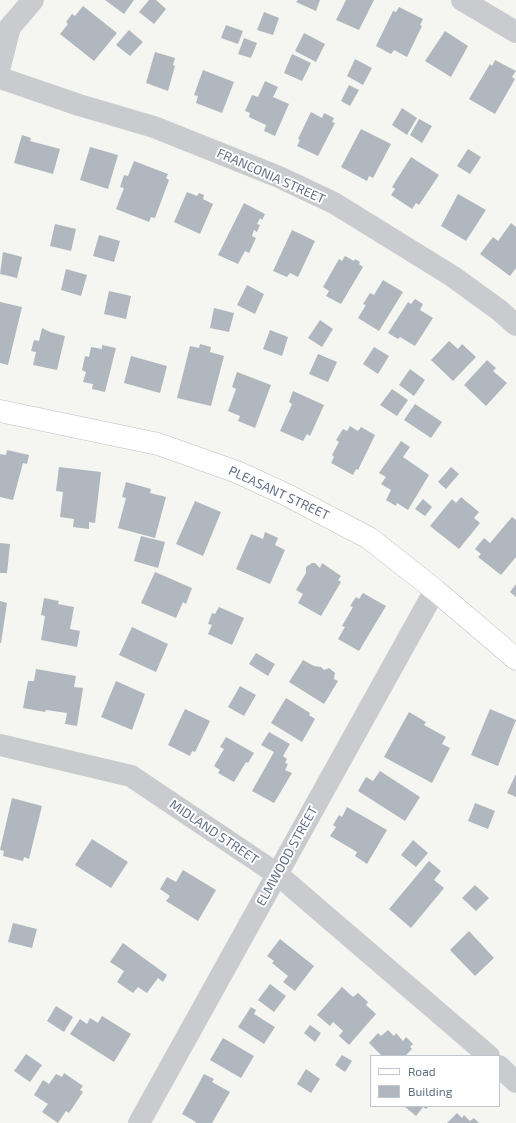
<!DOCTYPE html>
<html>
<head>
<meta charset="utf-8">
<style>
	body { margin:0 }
	#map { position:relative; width:516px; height:1123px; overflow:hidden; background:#f5f6f1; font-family:"Exo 2",sans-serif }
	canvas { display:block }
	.legend { position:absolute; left:370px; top:1055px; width:130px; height:52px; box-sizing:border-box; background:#fff; border:1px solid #c0c5ce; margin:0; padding:5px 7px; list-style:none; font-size:12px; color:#616f85 }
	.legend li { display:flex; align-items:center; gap:8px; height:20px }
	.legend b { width:20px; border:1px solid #c0c5ce }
</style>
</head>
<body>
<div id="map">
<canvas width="516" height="1123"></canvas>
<ul class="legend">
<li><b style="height:5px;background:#fff"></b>Road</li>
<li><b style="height:11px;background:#b1b7be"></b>Building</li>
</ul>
</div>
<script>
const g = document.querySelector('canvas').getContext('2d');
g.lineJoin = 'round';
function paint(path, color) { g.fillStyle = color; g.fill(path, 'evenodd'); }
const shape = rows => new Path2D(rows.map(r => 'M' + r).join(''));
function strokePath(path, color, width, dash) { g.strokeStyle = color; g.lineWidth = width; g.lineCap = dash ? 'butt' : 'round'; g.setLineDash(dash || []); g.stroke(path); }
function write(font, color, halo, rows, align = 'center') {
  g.font = font + ' "Exo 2",sans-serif'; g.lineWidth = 4; g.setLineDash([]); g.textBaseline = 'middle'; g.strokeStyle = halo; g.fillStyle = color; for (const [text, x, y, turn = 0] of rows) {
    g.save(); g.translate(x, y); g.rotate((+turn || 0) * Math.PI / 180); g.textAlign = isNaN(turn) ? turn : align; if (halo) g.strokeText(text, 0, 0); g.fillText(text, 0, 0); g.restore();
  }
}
paint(shape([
	[105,0,134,0,124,14],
	[149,0,156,0,166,9,154,24,139,12],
	[298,0,320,0,316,11,296,2],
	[346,0,374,0,359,30,336,20],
	[83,6,117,33,94,61,60,34,68,24,66,22,72,14,75,16],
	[399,7,423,19,420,25,422,26,407,57,394,50,391,54,376,46,393,11,396,12],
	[264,12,279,18,273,35,257,30],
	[226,25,243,31,238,44,221,38],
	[129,30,143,42,130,56,116,45],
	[445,31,468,46,451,77,425,61],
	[304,33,325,44,316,62,295,51],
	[244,38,257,43,251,58,238,54],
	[155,52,175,58,173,65,175,66,168,91,146,83],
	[292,54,311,63,302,81,284,73],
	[355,59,372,68,363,85,347,76],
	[495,60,516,71,512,77,515,79,495,114,469,99,490,64,492,66],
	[203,70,234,82,222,113,196,103,198,96,194,95],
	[265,81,278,87,273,97,289,104,275,136,264,131,266,125,249,117,250,113,245,111,252,95,258,97],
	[349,85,359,90,350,106,341,101],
	[402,108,417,118,407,135,392,125],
	[311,112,322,118,324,113,334,118,332,122,335,123,318,156,297,146,300,140,298,139],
	[419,119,432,126,422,143,410,135],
	[361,129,391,144,373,178,369,176,367,181,341,167],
	[22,135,31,138,30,141,60,149,53,174,14,163],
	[90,147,118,155,108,189,80,180],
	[468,149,481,157,470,174,457,166],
	[411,157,439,175,419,205,416,203,412,209,391,195,395,189,392,187],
	[134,161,168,174,166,178,169,180,155,218,151,217,149,222,116,209,124,188,120,187,124,175,128,176],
	[187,192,197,196,199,193,204,195,203,199,213,204,200,234,174,222],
	[458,194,486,210,466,241,441,226],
	[244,203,265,214,262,220,260,218,257,224,260,225,257,232,254,230,252,236,256,238,249,253,245,251,238,264,218,255],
	[511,223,516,227,516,268,510,276,480,254,493,237,498,241],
	[55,224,76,229,71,251,50,246],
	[292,230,315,241,298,277,290,273,287,277,273,271],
	[99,235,120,241,114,262,93,256],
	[3,252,22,257,17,278,0,274],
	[345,256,354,261,355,259,360,262,359,264,363,267,341,304,326,296,329,291,323,287,339,259,342,261],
	[66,269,87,275,81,296,61,290],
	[383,280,403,292,379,331,358,318,366,305,363,304,370,293,374,295],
	[247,285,264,294,255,314,237,305],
	[109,291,131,296,126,319,104,314],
	[415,299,423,304,420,310,433,318,415,346,400,337,398,339,388,333,408,302,411,304],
	[0,302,22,307,8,365,0,363],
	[214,308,234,313,229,332,210,328],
	[320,320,333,329,322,347,308,338],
	[42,328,50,332,65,336,57,370,33,365,36,352,31,351,34,340,39,341],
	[270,330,288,337,282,356,263,349],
	[449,341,458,349,462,344,476,357,453,381,431,360],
	[200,344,211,347,210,352,224,356,211,406,177,398,190,346,199,348],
	[102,345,116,348,105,392,92,389,93,384,83,382,86,372,82,370,85,356,89,357,91,347,102,349],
	[374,347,389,356,378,374,363,364],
	[318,354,337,362,328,382,309,374],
	[131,356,167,366,160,393,124,383],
	[487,360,496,368,493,371,507,383,486,406,464,385],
	[410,369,425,380,414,396,399,385],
	[237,372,271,385,255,428,238,421,240,416,228,411,236,389,232,387],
	[392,389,408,400,397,416,380,405],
	[293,391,324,405,310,436,307,434,303,441,280,431,292,404,289,402],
	[415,404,442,422,431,438,404,420],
	[350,426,358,431,361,427,375,435,358,470,356,469,353,475,331,463,334,457,332,455,339,442,336,440,343,429,347,431],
	[401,441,410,447,403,457,429,475,408,510,397,503,396,506,386,500,391,490,381,484,386,477,379,473],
	[7,450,29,455,27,464,23,463,13,500,0,497,0,454,6,455],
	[59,467,101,472,95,523,89,522,89,529,73,527,74,519,60,517,63,492,56,491],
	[451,467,459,474,446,489,438,482],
	[126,482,151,489,150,493,166,497,155,538,118,528,126,498,122,497],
	[461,497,479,512,474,518,480,523,459,549,430,526,452,499,456,503],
	[423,499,432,507,425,516,415,509],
	[195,501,221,512,203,556,176,544],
	[512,517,516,520,516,557,501,575,478,557,481,554,475,549,484,538,490,543],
	[265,532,278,538,275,545,285,550,270,584,236,569,251,534,263,539],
	[141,536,165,542,158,568,134,561],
	[0,543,10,544,7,573,0,573],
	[312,563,315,563,320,568,322,563,341,576,338,580,341,582,321,616,298,603,303,594,296,590,306,573,306,567],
	[155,572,192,588,186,604,183,602,176,618,141,603],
	[516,584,516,597,510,592],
	[363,593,386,606,359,651,338,639,345,627,342,626,353,607,350,606,356,597,359,599],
	[44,598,59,601,58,604,74,607,70,629,80,631,77,647,41,640,45,616,41,615],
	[0,601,7,603,1,643,0,643],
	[219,607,244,618,232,645,208,634,212,625,208,624,212,613,215,614],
	[132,627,168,644,156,672,119,655],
	[256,653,275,664,268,676,249,664],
	[303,660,314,666,321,667,324,670,329,668,335,673,334,679,338,681,324,704,289,682],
	[36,669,76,676,74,687,83,688,77,726,65,724,67,713,46,710,45,712,23,708,28,681,34,681],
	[116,681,145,694,132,730,101,717],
	[240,686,256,695,244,716,228,707],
	[286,698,310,713,309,715,315,719,302,742,271,723],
	[185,709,210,721,195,752,192,751,190,756,168,745],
	[490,709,516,720,498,766,471,755],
	[409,712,426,722,424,725,446,737,442,744,450,748,432,783,384,757],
	[269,732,290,744,283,756,287,759,285,763,288,764,285,770,292,773,274,803,252,791,274,752,261,745],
	[226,737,254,753,248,763,246,762,234,782,218,773,220,770,214,766,224,749,220,747],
	[380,771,420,797,405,821,358,791,366,777,373,781],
	[516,774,516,797,507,793],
	[12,798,42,806,29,859,24,857,23,861,3,856,4,851,0,850],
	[475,803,495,811,488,829,468,821],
	[347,807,387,830,367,864,355,856,357,852,330,836,336,827,333,825,339,815,342,817],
	[92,839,128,862,111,888,75,865],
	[413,840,428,853,416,867,401,855],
	[429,861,441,871,434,880,444,888,411,928,389,909],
	[183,870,216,890,198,921,166,901,170,896,160,889,167,877,176,882],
	[475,885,489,898,476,911,462,898],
	[13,923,37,929,32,948,8,942],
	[469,931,494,958,475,976,450,950],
	[280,939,314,966,295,991,283,982,288,976,272,963,274,961,267,956],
	[123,943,167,975,163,982,158,978,147,993,138,987,133,993,117,982,124,971,110,962],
	[270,984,286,996,274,1012,258,1000],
	[342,987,353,997,358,993,368,1002,366,1005,376,1014,349,1045,339,1036,343,1031,333,1022,330,1026,317,1015],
	[56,1006,73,1017,64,1032,47,1021],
	[251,1007,256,1010,254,1014,275,1027,264,1044,238,1027],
	[102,1016,131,1034,114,1062,70,1034,80,1019,87,1024,90,1018,98,1023],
	[310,1025,321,1033,315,1042,304,1033],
	[388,1030,394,1036,396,1033,403,1041,406,1037,413,1044,410,1047,412,1049,405,1056,382,1056,369,1043,378,1033,381,1036],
	[223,1038,254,1056,241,1078,210,1060],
	[26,1054,42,1065,30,1082,14,1071],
	[342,1055,352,1061,345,1072,335,1065],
	[306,1069,320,1079,311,1093,297,1084],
	[64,1073,83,1086,80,1090,83,1092,69,1113,66,1111,58,1123,42,1112,48,1104,34,1095,43,1080,49,1084,56,1074,62,1077],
	[204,1074,214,1079,212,1082,230,1092,212,1123,195,1123,196,1122,182,1114],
	[404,1106,429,1106,426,1109,423,1107,416,1116],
	[457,1113,462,1118,464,1115,470,1121,474,1118,479,1123,447,1123]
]), '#b1b7be');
const secondary = shape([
	[0,411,158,444,237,472,285,494,369,538,435,590,516,659]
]);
strokePath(secondary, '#bbbec3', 23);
strokePath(shape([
	[462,0,516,32],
	[0,66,10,27,33,0],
	[0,78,79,105,154,127,279,177,334,203,452,276,499,310,516,325],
	[0,745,131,776,277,874,489,1056],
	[499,1066,516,1082],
	[139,1123,435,590]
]), '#c9cbcf', 22);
strokePath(secondary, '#fff', 22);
write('13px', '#616f85', '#fff', [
	["FRANCONIA STREET",271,176,24],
	["PLEASANT STREET",279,493,25],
	["MIDLAND STREET",214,832,34],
	["ELMWOOD STREET",287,856,-61]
]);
</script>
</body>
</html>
